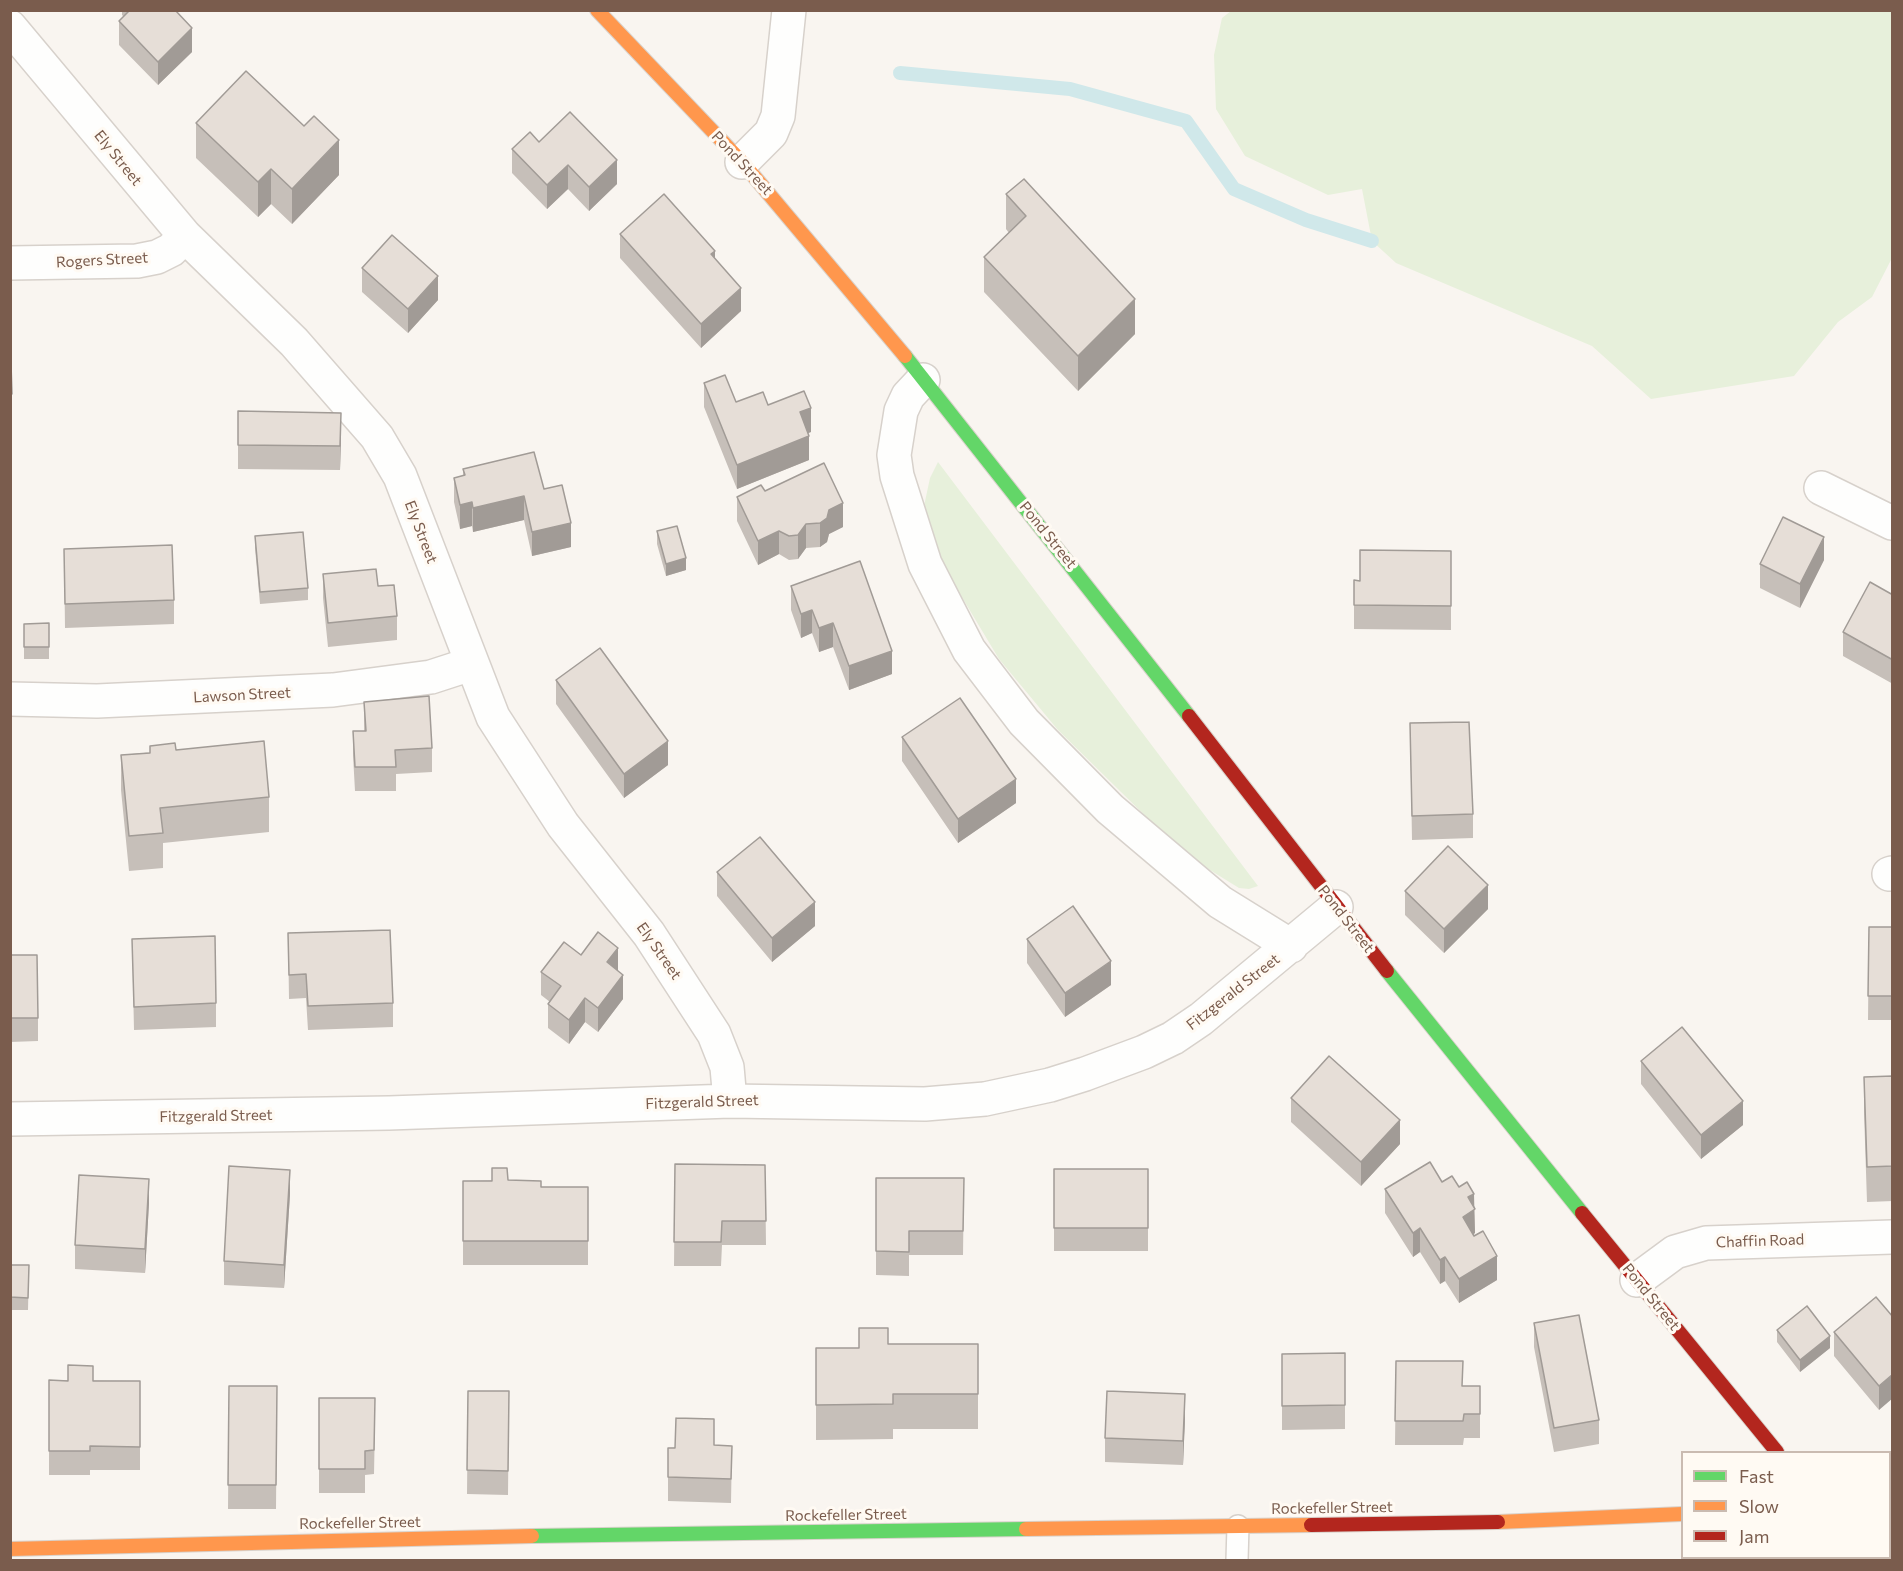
<!DOCTYPE html>
<html>
<head>
<meta charset="utf-8">
<style>
	body { margin:0 }
	#map { position:relative; width:1903px; height:1571px; overflow:hidden; background:#f9f5f0; font-family:Commissioner,sans-serif }
	canvas { display:block }
	.frame { position:absolute; inset:0; border:12px solid #7a5c4d; pointer-events:none }
	.legend { position:absolute; left:1681px; top:1451px; width:210px; height:108px; box-sizing:border-box; background:#fffaf3; border:2px solid #cabbb1; margin:0; padding:8px 10px; list-style:none; font-size:18px; color:#7a5c4d }
	.legend li { display:flex; align-items:center; gap:12px; height:30px }
	.legend b { width:30px; border:2px solid #cabbb1 }
</style>
</head>
<body>
<div id="map">
<canvas width="1903" height="1571"></canvas>
<div class="frame"></div>
<ul class="legend">
<li><b style="height:8px;background:#63d668"></b>Fast</li>
<li><b style="height:8px;background:#ff974d"></b>Slow</li>
<li><b style="height:8px;background:#b3261e"></b>Jam</li>
</ul>
</div>
<script>
const g = document.querySelector('canvas').getContext('2d');
g.lineJoin = 'round';
function paint(path, color) { g.fillStyle = color; g.fill(path, 'evenodd'); }
const shape = rows => new Path2D(rows.map(r => 'M' + r).join(''));
function strokePath(path, color, width, dash) { g.strokeStyle = color; g.lineWidth = width; g.lineCap = dash ? 'butt' : 'round'; g.setLineDash(dash || []); g.stroke(path); }
function write(font, color, halo, rows, align = 'center') {
  g.font = font + ' Commissioner,sans-serif'; g.lineWidth = 6; g.setLineDash([]); g.textBaseline = 'middle'; g.strokeStyle = halo; g.fillStyle = color; for (const [text, x, y, turn = 0] of rows) {
    g.save(); g.translate(x, y); g.rotate((+turn || 0) * Math.PI / 180); g.textAlign = isNaN(turn) ? turn : align; if (halo) g.strokeText(text, 0, 0); g.fillText(text, 0, 0); g.restore();
  }
}
paint(shape([
	[1231,11,1892,11,1892,258,1872,297,1838,322,1794,376,1651,399,1592,346,1396,263,1372,241,1362,189,1328,195,1245,156,1216,109,1214,55,1222,18],
	[938,462,1258,886,1249,889,1239,888,1184,854,1058,730,999,659,933,549,924,506,930,478]
]), '#e7f0db');
strokePath(shape([
	[900,73,1070,89,1186,121,1234,189,1306,220,1372,241]
]), '#d0e8ea', 14);
const lane = shape([
	[1237,1560,1238,1526]
]);
const street = shape([
	[10,27,185,236,294,342,377,437,400,476,493,717,563,825,649,934,714,1034,727,1067,730,1101],
	[742,162,771,133,778,116,789,10],
	[10,263,137,261,157,257,171,250,185,236],
	[923,380,908,396,901,411,894,455,897,476,925,564,969,650,1024,722,1110,809,1220,902,1291,946],
	[1821,488,1892,523],
	[10,699,97,701,333,690,431,677,471,664],
	[1889,874,1892,873],
	[10,1119,389,1113,730,1101,925,1104,985,1099,1050,1085,1085,1074,1144,1052,1173,1038,1201,1019,1336,907],
	[1637,1280,1675,1252,1706,1243,1892,1237]
]);
const fast = shape([
	[905,356,1189,716],
	[1387,971,1582,1213],
	[532,1536,1026,1529],
	[1862,1558,1864,1560]
]);
const slow = shape([
	[597,10,742,162,905,356],
	[1498,1522,1682,1514],
	[1026,1529,1311,1525],
	[10,1549,532,1536]
]);
const jam = shape([
	[1189,716,1387,971],
	[1582,1213,1777,1452],
	[1311,1525,1498,1522]
]);
strokePath(lane, '#d7d1cb', 24);
strokePath(street, '#d7d1cb', 36);
strokePath(fast, '#d9d2cb', 16);
strokePath(slow, '#d9d2cb', 16);
strokePath(jam, '#d9d2cb', 16);
strokePath(lane, '#fefefd', 21);
strokePath(street, '#fefefd', 33);
strokePath(fast, '#63d668', 14);
strokePath(slow, '#ff974d', 14);
strokePath(jam, '#b3261e', 14);
paint(shape([
	[122,10,175,10,192,52,158,85,119,45,119,21,124,17,122,15],
	[196,123,339,175,292,224,271,204,258,217,196,158],
	[539,142,617,184,589,211,568,189,547,209,512,173,512,149],
	[1006,194,1135,334,1078,391,984,292,984,257,1009,233,1006,229],
	[620,234,741,311,701,348,620,258],
	[362,268,438,300,408,333,362,292],
	[10,334,12,394,12,417,10,417],
	[704,383,736,402,768,405,811,432,808,433,809,460,737,489,704,407],
	[238,411,341,436,340,470,238,469],
	[463,469,544,489,571,547,532,556,524,520,473,532,472,526,460,529,454,502,454,478,463,476],
	[765,491,843,527,829,534,827,542,820,547,806,548,798,559,789,560,779,554,758,565,737,521,737,497],
	[657,531,686,570,666,576,657,544],
	[255,536,308,588,308,600,260,604,255,548],
	[64,549,174,600,174,624,65,628],
	[1451,551,1451,630,1354,629,1354,580,1360,581],
	[1824,560,1800,608,1760,588,1760,564],
	[323,574,378,586,397,616,397,640,328,647,323,598],
	[791,586,892,674,849,690,833,647,819,652,812,633,801,638,791,610],
	[1893,595,1893,684,1843,656,1843,632],
	[49,623,49,659,24,659,24,624],
	[556,680,668,765,624,798,556,704],
	[364,702,432,748,432,772,396,774,396,791,355,791,353,755,353,731,364,731],
	[1410,723,1473,814,1473,838,1412,840],
	[902,737,1016,803,958,843,902,761],
	[176,750,269,797,269,832,163,843,163,868,129,871,121,790,121,755],
	[717,872,815,926,772,962,717,896],
	[1405,891,1488,909,1444,953,1405,915],
	[1869,927,1893,927,1893,1020,1868,1020],
	[288,933,393,1003,393,1027,308,1030,306,998,289,999],
	[132,939,216,1003,216,1027,134,1030],
	[1027,939,1111,985,1065,1017,1027,963],
	[10,955,38,1018,38,1041,10,1042],
	[581,955,618,970,623,999,598,1032,585,1022,569,1044,548,1028,548,1004,550,1002,541,995,541,972],
	[1641,1061,1743,1125,1701,1159,1641,1084],
	[1893,1076,1893,1201,1867,1202,1864,1112,1864,1077],
	[1291,1098,1400,1144,1361,1186,1291,1122],
	[675,1164,765,1165,766,1245,722,1245,721,1266,674,1266],
	[1054,1169,1148,1169,1148,1251,1054,1251],
	[876,1178,964,1178,963,1255,909,1255,909,1276,876,1275],
	[508,1180,541,1187,588,1187,588,1265,463,1265,463,1181],
	[1442,1182,1459,1187,1474,1208,1475,1233,1473,1235,1497,1280,1459,1303,1445,1281,1440,1284,1420,1252,1413,1257,1385,1213,1385,1189],
	[290,1194,284,1288,224,1285,224,1261],
	[149,1203,145,1273,75,1269,75,1245],
	[10,1265,29,1265,28,1310,10,1310],
	[1893,1317,1879,1410,1834,1356,1834,1332],
	[1534,1323,1599,1420,1599,1444,1554,1452,1534,1347],
	[1777,1330,1830,1348,1800,1372,1777,1342],
	[888,1344,978,1344,978,1429,893,1429,893,1439,816,1440,816,1348,859,1348],
	[1345,1353,1345,1429,1282,1430,1282,1354],
	[1396,1361,1463,1386,1480,1386,1480,1438,1464,1438,1463,1445,1395,1445],
	[49,1380,140,1381,140,1470,90,1470,90,1475,49,1475],
	[229,1386,277,1386,276,1509,228,1509],
	[468,1391,509,1391,508,1495,467,1494],
	[319,1398,375,1422,374,1474,365,1475,365,1493,319,1493],
	[1185,1418,1183,1465,1105,1462,1105,1438],
	[714,1445,732,1446,731,1503,668,1501,668,1448]
]), '#c6bfb9');
paint(shape([
	[192,28,192,52,158,85,158,62],
	[339,140,339,175,292,224,292,189],
	[617,160,617,184,589,211,589,187],
	[568,165,568,189,547,209,547,185],
	[271,169,271,204,258,217,258,182],
	[715,251,715,275,711,254],
	[438,276,438,300,408,333,408,309],
	[741,288,741,311,701,348,701,324],
	[1135,299,1135,334,1078,391,1078,356],
	[811,408,811,432,800,436,800,412],
	[341,413,341,436,340,470,340,446],
	[809,436,809,460,737,489,737,465],
	[524,496,524,520,473,532,473,508],
	[472,502,472,526,460,529,460,505],
	[843,503,843,527,829,534,827,542,820,547,820,523,829,510],
	[571,523,571,547,532,556,532,532],
	[806,524,806,548,798,559,798,535],
	[779,531,779,554,758,565,758,541],
	[1824,537,1824,560,1800,608,1800,584],
	[686,558,686,570,666,576,666,564],
	[812,610,812,633,801,638,801,614],
	[833,623,833,647,819,652,819,628],
	[892,651,892,674,849,690,849,666],
	[668,741,668,765,624,798,624,774],
	[1016,779,1016,803,958,843,958,819],
	[1488,885,1488,909,1444,953,1444,929],
	[815,902,815,926,772,962,772,938],
	[618,948,618,972,607,962],
	[1111,961,1111,985,1065,1017,1065,993],
	[623,975,623,999,598,1032,598,1008],
	[585,998,585,1022,569,1044,569,1020],
	[1743,1101,1743,1125,1701,1159,1701,1135],
	[1400,1120,1400,1144,1361,1186,1361,1162],
	[290,1170,290,1194,284,1288,284,1265],
	[149,1179,149,1203,145,1273,145,1249],
	[1474,1194,1475,1233,1463,1241,1463,1217,1468,1197],
	[1420,1228,1420,1252,1413,1257,1413,1233],
	[1497,1256,1497,1280,1459,1303,1459,1279],
	[1445,1257,1445,1281,1440,1284,1440,1260],
	[1830,1336,1830,1348,1800,1372,1800,1360],
	[1893,1374,1893,1398,1879,1410,1879,1386],
	[1185,1394,1185,1418,1183,1465,1183,1441]
]), '#a19b96');
const building = shape([
	[130,10,175,10,192,28,158,62,119,21,130,10],
	[246,71,304,126,314,116,339,140,292,189,271,169,258,182,196,123,246,71],
	[570,112,617,160,589,187,568,165,547,185,512,149,530,132,539,142,570,112],
	[1024,179,1135,299,1078,356,984,257,1026,216,1006,194,1024,179],
	[664,194,715,251,711,254,741,288,701,324,620,234,664,194],
	[392,235,438,276,408,309,362,268,392,235],
	[10,334,12,394,10,394,10,334],
	[725,375,736,402,763,392,768,405,804,391,811,408,800,412,809,436,737,465,704,383,725,375],
	[238,411,341,413,340,446,238,445,238,411],
	[534,452,544,489,562,485,571,523,532,532,524,496,473,508,472,502,460,505,454,478,465,475,463,469,534,452],
	[824,463,843,503,829,510,827,518,820,523,806,524,798,535,789,536,779,531,758,541,737,497,761,485,765,491,824,463],
	[1783,517,1824,537,1800,584,1760,564,1783,517],
	[677,526,686,558,666,564,657,531,677,526],
	[303,532,308,588,260,592,255,536,303,532],
	[172,545,174,600,65,604,64,549,172,545],
	[1360,550,1451,551,1451,606,1354,605,1354,580,1360,581,1360,550],
	[860,561,892,651,849,666,833,623,819,628,812,610,801,614,791,586,860,561],
	[376,569,378,586,394,585,397,616,328,623,323,574,376,569],
	[1870,582,1893,595,1893,660,1843,632,1870,582],
	[49,623,49,647,24,647,24,624,49,623],
	[600,648,668,741,624,774,556,680,600,648],
	[429,696,432,748,395,750,396,767,355,767,353,731,366,731,364,702,429,696],
	[960,698,1016,779,958,819,902,737,960,698],
	[1469,722,1473,814,1412,816,1410,723,1469,722],
	[264,741,269,797,160,808,163,833,129,836,121,755,150,753,150,746,175,743,176,750,264,741],
	[760,837,815,902,772,938,717,872,760,837],
	[1448,846,1488,885,1444,929,1405,891,1448,846],
	[1073,906,1111,961,1065,993,1027,939,1073,906],
	[1869,927,1893,927,1893,996,1868,996,1869,927],
	[390,930,393,1003,308,1006,306,974,289,975,288,933,390,930],
	[598,932,618,948,607,962,623,975,598,1008,585,998,569,1020,548,1004,561,986,541,972,564,942,581,955,598,932],
	[215,936,216,1003,134,1007,132,939,215,936],
	[10,955,37,955,38,1018,10,1018,10,955],
	[1682,1027,1743,1101,1701,1135,1641,1061,1682,1027],
	[1329,1056,1400,1120,1361,1162,1291,1098,1329,1056],
	[1893,1076,1893,1166,1867,1167,1864,1077,1893,1076],
	[1430,1162,1442,1182,1452,1176,1459,1187,1467,1182,1474,1194,1468,1197,1475,1209,1463,1217,1474,1236,1483,1231,1497,1256,1459,1279,1445,1257,1440,1260,1420,1228,1413,1233,1385,1189,1430,1162],
	[675,1164,765,1165,766,1221,722,1221,721,1242,674,1242,675,1164],
	[229,1166,290,1170,284,1265,224,1261,229,1166],
	[492,1168,507,1168,508,1180,541,1181,541,1187,588,1187,588,1241,463,1241,463,1181,492,1181,492,1168],
	[1054,1169,1148,1169,1148,1228,1054,1228,1054,1169],
	[79,1175,149,1179,145,1249,75,1245,79,1175],
	[876,1178,964,1178,963,1231,909,1231,909,1252,876,1251,876,1178],
	[10,1265,29,1265,28,1298,10,1297,10,1265],
	[1876,1297,1893,1317,1893,1374,1879,1386,1834,1332,1876,1297],
	[1807,1306,1830,1336,1800,1360,1777,1330,1807,1306],
	[1579,1315,1599,1420,1554,1428,1534,1323,1579,1315],
	[859,1328,888,1328,888,1344,978,1344,978,1394,893,1394,893,1404,816,1405,816,1348,859,1348,859,1328],
	[1345,1353,1345,1405,1282,1406,1282,1354,1345,1353],
	[1396,1361,1463,1361,1462,1386,1480,1386,1480,1414,1464,1414,1463,1421,1395,1421,1396,1361],
	[68,1365,93,1366,93,1381,140,1381,140,1447,90,1446,90,1451,49,1451,49,1380,68,1381,68,1365],
	[229,1386,277,1386,276,1485,228,1485,229,1386],
	[468,1391,509,1391,508,1471,467,1470,468,1391],
	[1107,1391,1185,1394,1183,1441,1105,1438,1107,1391],
	[319,1398,375,1398,374,1450,365,1451,365,1469,319,1469,319,1398],
	[676,1418,714,1419,714,1445,732,1446,731,1479,668,1477,668,1448,675,1448,676,1418]
]);
paint(building, '#e6ded7');
strokePath(building, '#a19b96', 1.5);
write('15px', '#7a5c4d', '#fffaf3', [
	["Ely Street",118,158,51],
	["Pond Street",742,163,47],
	["Rogers Street",102,260,-3],
	["Ely Street",421,532,69],
	["Pond Street",1048,535,51],
	["Lawson Street",242,695,-3],
	["Pond Street",1346,919,52],
	["Ely Street",659,951,55],
	["Fitzgerald Street",1233,992,-38],
	["Fitzgerald Street",702,1102,-2],
	["Fitzgerald Street",216,1116,-1],
	["Chaffin Road",1760,1241,-2],
	["Pond Street",1651,1297,51],
	["Rockefeller Street",1332,1508,-1],
	["Rockefeller Street",846,1515,-1],
	["Rockefeller Street",360,1523,-1]
]);
</script>
</body>
</html>
